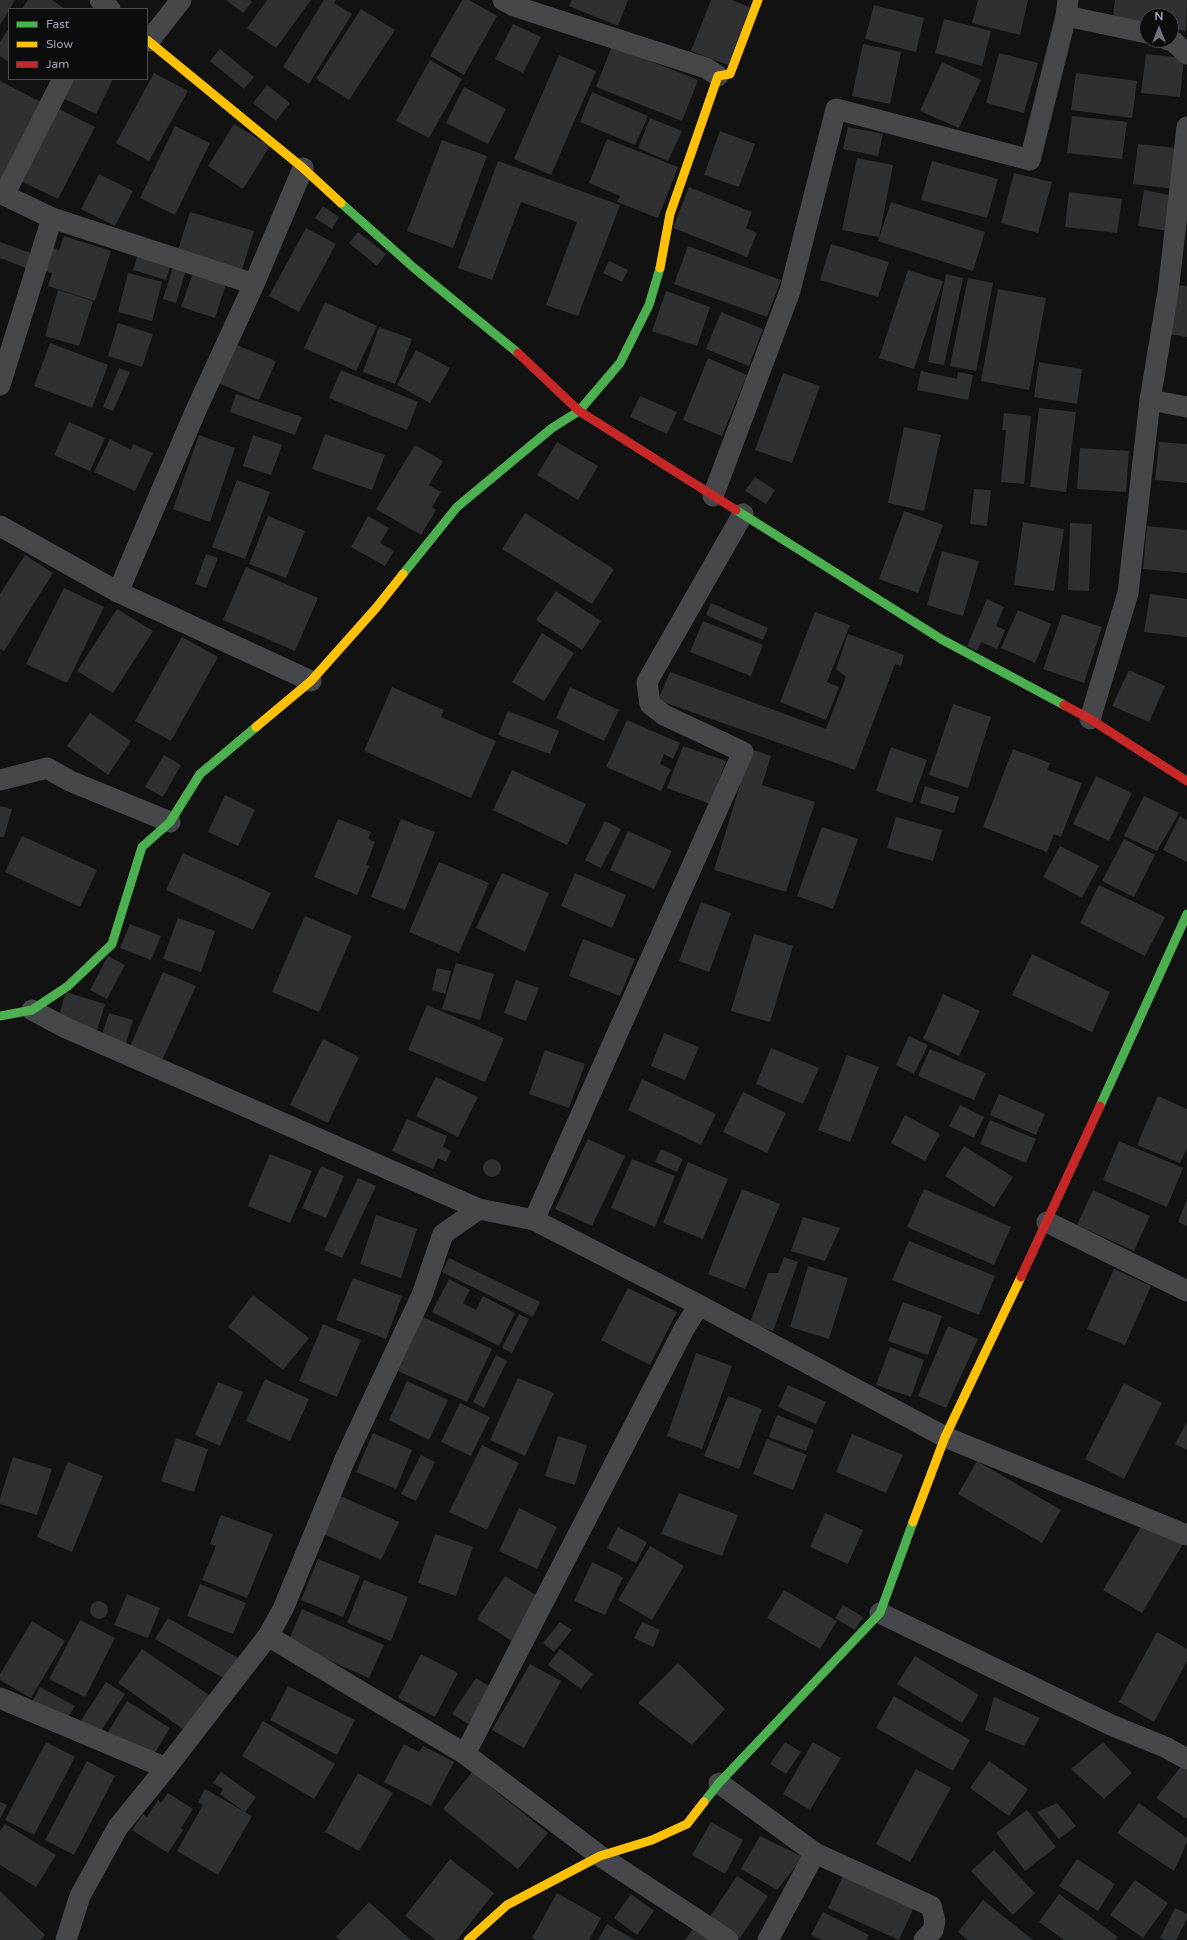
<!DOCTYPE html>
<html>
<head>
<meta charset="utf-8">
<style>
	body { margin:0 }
	#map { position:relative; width:1187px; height:1940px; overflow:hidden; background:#121212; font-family:"Varela Round",sans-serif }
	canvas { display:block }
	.legend { position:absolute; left:8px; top:8px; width:140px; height:72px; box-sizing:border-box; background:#0c0c0d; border:1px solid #484a50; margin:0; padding:5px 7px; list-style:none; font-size:12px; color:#a1a6b5 }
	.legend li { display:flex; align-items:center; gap:8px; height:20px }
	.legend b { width:20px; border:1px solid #484a50 }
	.north { position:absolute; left:1139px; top:8px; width:40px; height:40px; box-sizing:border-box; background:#0c0c0d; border:1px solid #484a50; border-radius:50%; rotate:0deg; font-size:11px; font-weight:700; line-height:16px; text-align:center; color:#a1a6b5 }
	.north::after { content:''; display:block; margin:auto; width:14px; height:18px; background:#6f727c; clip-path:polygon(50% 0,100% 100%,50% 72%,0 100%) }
</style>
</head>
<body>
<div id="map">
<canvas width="1187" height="1940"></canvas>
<ul class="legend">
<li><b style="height:5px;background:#4caf50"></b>Fast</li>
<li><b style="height:5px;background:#ffc107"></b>Slow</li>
<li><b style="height:5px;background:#c62828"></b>Jam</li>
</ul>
<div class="north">N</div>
</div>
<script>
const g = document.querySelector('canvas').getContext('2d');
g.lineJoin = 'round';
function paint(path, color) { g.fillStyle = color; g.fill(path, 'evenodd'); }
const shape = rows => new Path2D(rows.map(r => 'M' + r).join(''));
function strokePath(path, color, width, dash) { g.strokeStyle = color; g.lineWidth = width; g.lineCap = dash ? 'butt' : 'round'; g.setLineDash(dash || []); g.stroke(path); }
paint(shape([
	[0,0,15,0,0,25],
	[28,0,52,0,65,9,22,9],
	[226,0,250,0,252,2,243,13],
	[267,0,311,0,276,48,247,28],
	[324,0,336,0,334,3,352,14,309,84,283,67],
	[462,0,469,0,497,16,464,75,430,56],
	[572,0,628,0,618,26,569,6],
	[711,0,731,0,750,7,728,65,691,51],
	[978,0,1028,0,1020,35,972,23],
	[1115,0,1187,0,1186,31,1171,28,1171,16,1147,16,1147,23,1113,16],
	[874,5,924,18,916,52,865,39],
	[361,9,395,30,349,100,316,79],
	[944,19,991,31,982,66,935,53],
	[513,24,541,37,523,73,495,59],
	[9,28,9,62,0,56,0,42],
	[863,44,901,52,890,104,852,96],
	[612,46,698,80,682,121,596,87],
	[220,49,254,77,244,89,210,61],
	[999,53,1038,63,1024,113,986,103],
	[1146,54,1184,58,1180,97,1141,93],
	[559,55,596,71,551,175,514,159],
	[430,60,462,79,429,138,396,121],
	[942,62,981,80,959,128,920,111],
	[154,73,188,91,149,161,116,143],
	[1076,73,1137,81,1132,118,1071,110],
	[72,79,113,79,96,114,63,98],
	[0,81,43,103,0,182],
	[267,85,290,103,276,121,253,103],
	[464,87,506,109,488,144,446,123],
	[592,92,648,116,635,145,580,122],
	[57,108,95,127,58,199,21,181],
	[1072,116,1127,122,1122,159,1067,153],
	[650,118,682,131,668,161,638,148],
	[234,124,270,146,243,189,208,166],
	[175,126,210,143,175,215,140,198],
	[848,127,883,134,878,156,843,149],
	[720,131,755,144,739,187,704,175],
	[607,139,678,167,658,218,617,202,620,196,589,183],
	[442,140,487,156,453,248,407,231],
	[1138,144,1178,148,1174,189,1133,184],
	[857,158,893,165,879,237,842,230],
	[498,161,620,205,578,316,546,305,577,222,521,202,492,280,458,268],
	[932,161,998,179,987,218,921,200],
	[1014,173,1052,182,1038,233,1001,223],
	[99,174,133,191,115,226,81,209],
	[689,187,752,212,746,228,757,233,747,257,673,228],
	[1144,190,1174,196,1168,231,1138,226],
	[1069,192,1122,199,1117,233,1065,227],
	[891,202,985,232,973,271,878,241],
	[323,206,339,217,332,229,315,218],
	[190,212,254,231,241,273,177,253],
	[306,228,336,244,299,312,269,296],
	[358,232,386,254,377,266,349,243],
	[64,236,111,251,95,301,48,286,52,273,45,271,53,248,59,250],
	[0,242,31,253,26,268,0,258],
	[831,244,889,262,878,297,820,280],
	[688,246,781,280,767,317,674,284],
	[138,253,171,263,166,280,133,270],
	[609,261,628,270,622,282,603,273],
	[173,267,186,270,176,303,163,299],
	[194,270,227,281,215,318,181,307],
	[908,270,943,281,914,369,879,358],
	[128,273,162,282,152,321,118,312],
	[946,274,963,278,944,365,928,362],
	[968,278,993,283,976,371,950,366],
	[1175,285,1187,286,1187,337,1169,334],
	[998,289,1046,298,1029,390,981,381],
	[58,290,93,301,79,346,45,336],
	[666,291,710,307,697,346,652,331],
	[325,302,377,326,356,371,304,348],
	[721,312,763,329,749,366,706,349],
	[118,323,153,334,142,367,108,356],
	[379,327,412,339,395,384,363,372],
	[50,343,108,365,92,408,34,386],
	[234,344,276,361,259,400,218,383],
	[416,350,450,368,430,403,397,385],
	[708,358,747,375,722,436,683,420],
	[1039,362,1082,369,1077,404,1034,397],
	[119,368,130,372,113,411,103,407],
	[341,370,418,402,407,430,329,398],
	[921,371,957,379,958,372,973,375,968,400,917,390],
	[783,373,820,386,792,463,755,450],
	[236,394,302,417,295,435,230,412],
	[640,396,677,412,667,434,630,417],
	[1039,408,1076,412,1066,492,1030,487],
	[1004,413,1031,416,1024,484,1001,482,1006,430,1002,430],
	[69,422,105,438,90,471,54,455],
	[904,427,941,435,924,511,888,503],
	[325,434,385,455,372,490,312,469],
	[199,435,235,448,210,522,173,509],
	[253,435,282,445,271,475,243,466],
	[110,439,131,450,133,444,153,453,135,491,94,472],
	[557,442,598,466,578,500,537,475],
	[1159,442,1187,444,1187,483,1155,480],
	[415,445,443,461,429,485,441,492,432,507,436,510,421,535,376,509],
	[1080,448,1129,451,1126,492,1077,489],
	[755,477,775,490,766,504,745,491],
	[237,480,270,492,245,559,212,547],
	[974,489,991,490,987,526,970,524],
	[904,511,943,525,918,593,879,579],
	[525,513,614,569,592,604,502,549],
	[268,516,305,531,286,578,249,564],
	[368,516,389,528,380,543,394,551,385,566,351,547],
	[1023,522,1064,529,1054,591,1014,585],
	[1070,523,1092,524,1089,591,1068,590],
	[1147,526,1187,530,1187,573,1143,569],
	[942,551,979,561,963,616,927,605],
	[206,554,218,558,206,588,195,584],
	[25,555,53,573,4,651,0,649,0,594],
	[246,567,318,598,295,651,223,620],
	[64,588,104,607,67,683,26,664],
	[556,591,601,621,582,650,536,620],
	[1150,594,1187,599,1187,637,1144,632],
	[987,599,1004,607,996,626,1005,630,997,649,981,642,977,651,967,646],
	[711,603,768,628,763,640,706,615],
	[117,609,153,631,113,693,77,671],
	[1018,610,1051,624,1035,663,1001,648],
	[815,612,850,625,827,682,839,687,826,720,780,702],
	[1062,614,1102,627,1084,683,1043,669],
	[703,621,763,645,751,676,690,652],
	[542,633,574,653,544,701,512,682],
	[848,634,904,655,901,666,895,664,855,770,658,700,670,672,826,729,846,677,836,669],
	[182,637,218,657,171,741,135,721],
	[1129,670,1165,686,1149,722,1112,706],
	[392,687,444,710,441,717,496,741,471,798,364,751],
	[570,687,619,710,604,741,556,718],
	[953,704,991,717,968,788,929,775],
	[508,711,559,731,550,754,498,735],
	[90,713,131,741,108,775,67,746],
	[627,720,680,743,673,759,664,754,660,764,671,769,661,791,606,767],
	[683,746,726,761,710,804,667,788],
	[891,747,927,760,912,803,876,791],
	[751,749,771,756,762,785,815,802,786,892,714,870],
	[1013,749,1050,763,1047,770,1082,783,1061,837,1054,834,1047,852,983,827],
	[164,755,181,765,163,797,145,787],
	[512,770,586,804,567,845,493,810],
	[1096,776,1132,793,1109,841,1073,824],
	[925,786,959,797,954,813,920,803],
	[225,795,255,810,238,846,208,832],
	[1144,796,1179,813,1157,851,1124,836],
	[0,806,12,809,4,837,0,837],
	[1180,816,1187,820,1187,862,1163,850],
	[896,817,942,830,933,861,887,848],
	[338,819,371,832,368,839,375,842,366,865,369,866,357,895,314,877],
	[401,819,435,832,405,910,371,897],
	[605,821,621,829,601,868,585,860],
	[822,827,858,839,833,909,797,896],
	[628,831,672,851,654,889,610,870],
	[22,836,97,870,80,907,5,872],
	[1124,839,1155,855,1134,897,1102,881],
	[1060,846,1099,866,1082,898,1043,877],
	[183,853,271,893,253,930,166,890],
	[439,862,489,883,459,953,409,932],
	[502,873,549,893,525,952,476,928],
	[575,873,626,895,612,928,561,906],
	[1099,885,1165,917,1145,956,1080,923],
	[701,902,731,913,709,972,679,961],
	[305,916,352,936,319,1012,272,992],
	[178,918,215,931,201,972,163,959],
	[130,924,161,936,151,960,120,948],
	[754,934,793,946,770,1022,731,1011],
	[583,939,635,959,620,996,569,976],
	[1032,954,1110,992,1092,1032,1012,995],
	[108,956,125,965,107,999,90,990],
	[456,963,494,974,480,1020,442,1009],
	[437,968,451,971,445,994,432,990],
	[163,972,196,986,160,1065,128,1051],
	[516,980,539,988,526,1021,504,1013],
	[66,992,105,1004,96,1034,57,1022],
	[943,994,980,1011,959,1056,923,1039],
	[427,1005,504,1038,485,1082,408,1050],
	[109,1013,133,1020,125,1046,101,1038],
	[664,1033,699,1047,685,1080,651,1066],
	[909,1036,928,1045,914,1074,896,1065],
	[323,1039,359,1057,328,1123,290,1105],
	[771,1048,819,1068,803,1104,756,1084],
	[930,1049,986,1073,974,1100,918,1076],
	[545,1050,585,1064,569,1108,529,1094],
	[847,1055,879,1067,850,1142,818,1130],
	[436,1077,478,1097,458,1137,416,1116],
	[642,1079,716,1114,701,1145,628,1110],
	[743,1092,786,1113,767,1153,723,1132],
	[999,1094,1045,1114,1036,1135,990,1115],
	[1158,1096,1187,1109,1187,1148,1180,1163,1137,1145],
	[960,1105,984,1117,974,1138,949,1126],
	[905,1115,940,1134,925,1161,891,1143],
	[407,1119,447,1136,443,1147,451,1151,446,1162,438,1158,433,1169,392,1151],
	[990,1120,1036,1139,1026,1163,980,1144],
	[588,1139,625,1156,592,1226,555,1209],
	[1119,1141,1183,1168,1167,1207,1103,1180],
	[964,1146,1013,1177,994,1207,945,1176],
	[661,1149,683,1159,677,1172,655,1162],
	[270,1154,312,1171,290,1223,248,1206],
	[632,1159,675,1176,655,1227,611,1208],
	'483 1168a9 9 0 1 1 18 0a9 9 0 1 1-18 0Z',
	[688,1162,728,1179,703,1239,663,1223],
	[321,1166,344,1176,326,1218,302,1208],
	[358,1178,376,1186,342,1258,324,1250],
	[742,1189,780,1204,745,1289,708,1274],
	[924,1189,1011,1227,994,1265,907,1227],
	[1093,1190,1150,1216,1134,1251,1077,1225],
	[1187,1199,1187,1226,1178,1222],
	[376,1215,417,1229,401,1278,360,1264],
	[803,1217,840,1228,825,1261,791,1251],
	[909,1241,995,1276,979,1315,892,1280],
	[784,1257,798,1262,773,1331,750,1323,768,1273,778,1273],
	[449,1258,540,1302,533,1317,442,1272],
	[808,1266,848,1278,829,1339,790,1327],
	[1114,1269,1151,1286,1125,1345,1087,1329],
	[353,1278,402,1296,386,1339,336,1320],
	[449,1279,470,1290,463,1303,476,1310,483,1296,515,1313,499,1346,432,1312],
	[628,1288,677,1312,650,1365,601,1340],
	[253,1295,309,1338,283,1370,228,1327],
	[903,1302,942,1316,928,1355,888,1341],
	[519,1314,529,1319,512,1353,502,1348],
	[423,1317,492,1349,467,1402,398,1371],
	[323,1324,361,1340,337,1397,299,1381],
	[948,1326,978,1339,946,1408,918,1396],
	[890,1347,924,1360,911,1397,876,1385],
	[696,1353,732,1366,702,1449,667,1436],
	[496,1355,507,1361,484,1408,473,1402],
	[518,1378,554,1393,525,1456,490,1440],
	[265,1379,309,1399,290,1441,246,1421],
	[407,1381,448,1400,429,1440,389,1420],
	[218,1382,243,1392,220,1446,195,1435],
	[1124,1383,1162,1403,1124,1479,1085,1459],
	[788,1385,826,1402,816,1424,778,1407],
	[728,1396,762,1409,739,1469,704,1456],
	[460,1403,490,1417,471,1456,441,1442],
	[777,1415,814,1430,806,1451,769,1437],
	[1187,1422,1187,1450,1175,1444],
	[373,1433,412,1450,396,1489,356,1472],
	[852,1434,903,1455,886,1493,836,1472],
	[558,1436,587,1445,575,1485,545,1476],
	[176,1438,208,1449,194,1492,161,1481],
	[767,1439,807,1455,793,1490,753,1474],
	[482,1445,519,1463,487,1530,449,1512],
	[421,1455,435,1462,416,1501,401,1494],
	[13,1457,52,1469,37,1515,0,1504,0,1498],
	[977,1461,1061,1510,1042,1543,958,1494],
	[68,1462,103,1476,72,1552,37,1537],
	[679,1493,738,1515,722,1556,661,1534],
	[336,1494,399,1522,381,1560,319,1532],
	[519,1508,557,1527,537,1569,499,1551],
	[825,1513,863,1530,848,1564,810,1547],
	[221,1515,273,1534,247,1598,202,1580,216,1546,210,1544],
	[1144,1522,1183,1544,1142,1613,1103,1590],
	[618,1527,647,1542,636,1563,607,1548],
	[435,1534,473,1547,456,1596,418,1583],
	[650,1546,684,1566,652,1620,618,1600],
	[318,1559,360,1576,343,1617,301,1600],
	[592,1562,623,1577,605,1615,574,1601],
	[505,1576,539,1597,512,1641,477,1619],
	[364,1580,408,1597,391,1641,347,1623],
	[200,1584,246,1603,233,1634,187,1616],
	[784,1590,837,1621,820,1649,767,1618],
	[127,1594,160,1608,148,1638,114,1625],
	'90 1610a9 9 0 1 1 18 0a9 9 0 1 1-18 0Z',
	[843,1605,863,1617,855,1630,835,1618],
	[302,1609,384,1645,369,1678,288,1642],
	[168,1618,238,1658,225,1679,155,1639],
	[80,1620,115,1638,85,1697,49,1679],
	[32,1621,65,1641,31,1698,0,1680,0,1674],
	[560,1622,572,1630,554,1652,543,1643],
	[642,1622,660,1630,653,1647,634,1638],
	[1157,1632,1187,1649,1187,1661,1154,1722,1119,1702],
	[142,1649,212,1697,187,1732,118,1683],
	[560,1649,593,1674,581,1689,548,1665],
	[421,1654,458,1673,435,1717,398,1698],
	[915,1656,979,1695,962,1723,897,1684],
	[678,1663,725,1709,692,1745,638,1703],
	[530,1664,561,1681,524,1748,492,1730],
	[476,1678,496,1690,472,1726,452,1714],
	[106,1682,125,1694,99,1734,80,1722],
	[288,1686,355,1720,337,1755,270,1720],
	[40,1687,75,1706,65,1722,31,1704],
	[894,1696,970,1740,953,1771,876,1728],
	[994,1697,1040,1718,1024,1746,985,1730],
	[127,1701,170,1728,151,1759,108,1732],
	[263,1721,335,1764,314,1799,242,1756],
	[46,1742,75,1757,34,1835,5,1820],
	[785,1742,801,1752,786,1774,770,1764],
	[813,1742,841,1758,810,1810,783,1794],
	[1103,1742,1132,1773,1104,1799,1071,1769],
	[404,1744,419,1752,423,1746,454,1762,431,1806,384,1782],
	[87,1761,115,1776,74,1855,45,1840],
	[989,1761,1028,1789,1009,1816,970,1788],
	[1183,1764,1187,1767,1187,1819,1156,1798],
	[916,1769,951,1788,910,1862,876,1844],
	[221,1772,256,1797,245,1812,220,1794,223,1789,213,1783],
	[472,1772,548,1833,518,1869,443,1809],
	[358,1773,393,1793,359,1851,325,1832],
	[205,1789,252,1816,218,1875,177,1851,203,1805,198,1802],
	[168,1793,193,1809,181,1828,183,1830,168,1853,132,1830,143,1814,147,1817,158,1800,161,1803],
	[0,1802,7,1805,0,1819],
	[1057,1803,1076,1826,1059,1839,1037,1812],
	[1139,1803,1187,1838,1187,1842,1174,1871,1117,1833],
	[1027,1810,1056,1847,1025,1871,996,1833],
	[711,1822,743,1840,725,1874,692,1855],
	[5,1824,56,1855,36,1887,0,1865,0,1831],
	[760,1836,803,1857,777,1890,741,1869],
	[994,1850,1035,1893,1013,1915,971,1871],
	[450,1859,494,1893,457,1940,436,1940,405,1916],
	[1077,1859,1115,1884,1098,1911,1059,1886],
	[844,1874,915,1905,899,1940,828,1908],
	[737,1876,768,1896,740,1938,709,1918],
	[1135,1880,1168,1903,1143,1938,1110,1915],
	[0,1891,45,1935,40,1940,0,1940],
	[557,1893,601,1918,589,1940,536,1940,532,1938],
	[631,1894,654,1911,637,1935,614,1918],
	[1059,1894,1118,1937,1115,1940,1064,1940,1039,1922],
	[983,1900,1033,1940,968,1940,958,1932],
	[369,1902,411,1940,340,1940,336,1937],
	[1175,1908,1187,1914,1187,1919,1176,1940,1164,1940,1160,1938],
	[823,1912,869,1935,866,1940,822,1940,811,1935],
	[607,1924,635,1940,598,1940],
	[695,1926,717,1940,685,1940]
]), '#2f3032');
strokePath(shape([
	[100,0,110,9],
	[503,0,514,6,706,68,718,76],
	[1066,16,1147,33],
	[1168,40,1173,41,1187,54],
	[149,41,181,0],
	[0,193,4,195,63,79],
	[4,195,52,218,254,284],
	[0,385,52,218],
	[1150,400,1187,407],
	[713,496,790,291,836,109,1030,160,1066,16,1068,0],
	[0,526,118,592,311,681],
	[118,592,196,410,254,284,303,168],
	[1090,719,1128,593,1150,400,1168,292,1187,127],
	[0,780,47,768,70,781,170,822],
	[32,1010,66,1028,479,1209,534,1220,699,1305,945,1437,1187,1535],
	[534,1220,743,752,664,715,650,704,647,682,743,514],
	[1047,1222,1187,1291],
	[880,1613,1111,1725,1165,1747,1187,1759],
	[268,1636,465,1754,600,1856,728,1940],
	[0,1698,166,1768],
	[465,1754,684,1329,699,1305],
	[719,1783,815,1853,931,1906,935,1921,933,1930,924,1940],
	[66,1940,80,1896,118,1827,166,1768,268,1636,283,1609,346,1457,422,1295,443,1234,479,1209],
	[768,1940,815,1853]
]), '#45474b', 21);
strokePath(shape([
	[341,203,414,268,518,353],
	[736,510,941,639,1064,705],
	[403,574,457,507,552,428,579,411,620,363,649,305,660,268],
	[0,1016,32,1010,68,986,112,944,142,847,170,822,200,774,256,727],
	[1100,1106,1187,914],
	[704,1802,719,1783,880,1613,913,1522]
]), '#4caf50', 9);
strokePath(shape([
	[147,40,303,168,341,203],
	[660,268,670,214,718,76,730,74,758,0],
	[256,727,311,681,376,608,403,574],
	[913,1522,945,1437,1021,1277],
	[468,1940,507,1905,600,1856,652,1840,687,1824,704,1802]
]), '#ffc107', 9);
strokePath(shape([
	[518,353,579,411,736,510],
	[1064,705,1090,719,1187,781],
	[1021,1277,1100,1106]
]), '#c62828', 9);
</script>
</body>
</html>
